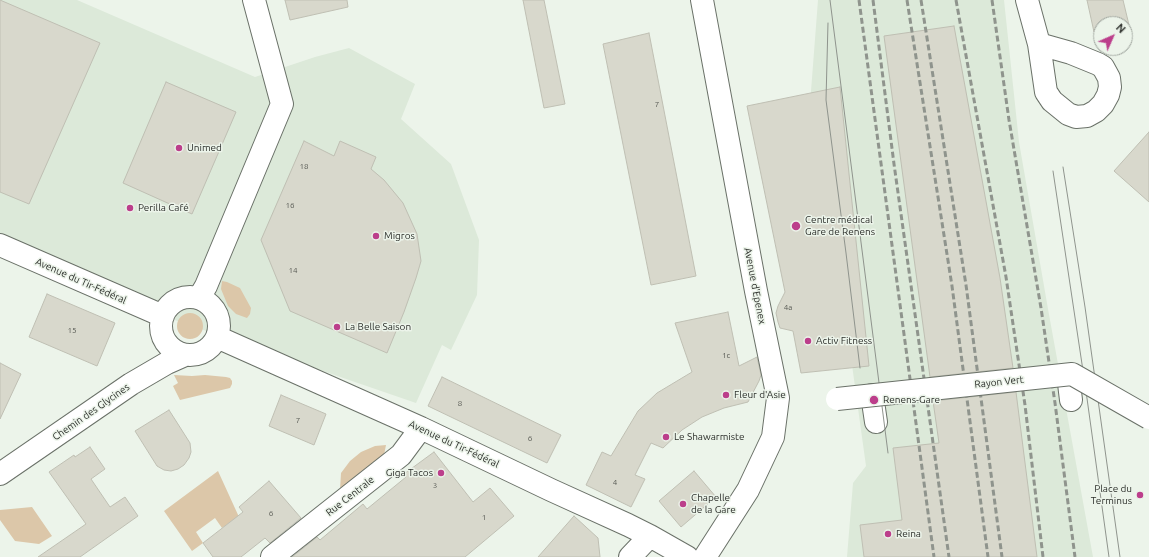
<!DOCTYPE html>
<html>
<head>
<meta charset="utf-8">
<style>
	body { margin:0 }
	#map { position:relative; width:1149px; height:557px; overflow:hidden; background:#ecf4ea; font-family:Ubuntu,sans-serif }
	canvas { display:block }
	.north { position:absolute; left:1093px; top:16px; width:40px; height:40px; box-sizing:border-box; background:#ecf4ea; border:1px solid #9fa59e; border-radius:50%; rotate:45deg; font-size:11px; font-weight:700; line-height:16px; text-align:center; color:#2c2f2b }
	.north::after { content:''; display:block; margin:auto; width:14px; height:18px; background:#bc3e8b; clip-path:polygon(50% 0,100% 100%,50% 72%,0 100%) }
</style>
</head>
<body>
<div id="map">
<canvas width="1149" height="557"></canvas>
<div class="north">N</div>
</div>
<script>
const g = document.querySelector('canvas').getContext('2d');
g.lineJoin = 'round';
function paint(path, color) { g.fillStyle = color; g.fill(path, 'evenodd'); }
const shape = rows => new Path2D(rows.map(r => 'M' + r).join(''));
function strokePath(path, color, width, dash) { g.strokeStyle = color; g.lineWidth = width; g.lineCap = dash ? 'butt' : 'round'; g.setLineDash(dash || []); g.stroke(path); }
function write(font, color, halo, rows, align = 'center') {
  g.font = font + ' Ubuntu,sans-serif'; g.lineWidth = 3; g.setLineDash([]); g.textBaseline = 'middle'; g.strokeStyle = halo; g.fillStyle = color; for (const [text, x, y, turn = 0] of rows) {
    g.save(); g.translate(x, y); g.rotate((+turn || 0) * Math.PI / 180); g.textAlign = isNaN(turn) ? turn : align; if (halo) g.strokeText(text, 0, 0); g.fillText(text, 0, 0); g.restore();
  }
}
paint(shape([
	[0,0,77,0,255,77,315,57,349,48,415,84,401,119,451,164,479,240,477,295,451,350,442,345,416,403,163,316,0,245],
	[818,0,1004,0,1019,142,1048,309,1093,557,847,557,853,483,866,466,852,365,808,130]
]), '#dce9d9');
paint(shape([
	[222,281,227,282,240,288,251,308,250,314,247,318,236,314,228,306,221,289],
	'177 326a13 13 0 1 1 26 0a13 13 0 1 1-26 0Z',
	[174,375,192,376,205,375,226,377,230,378,232,381,232,384,230,388,180,400,173,386,178,383],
	[386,445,384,455,380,459,340,490,341,473,350,461,361,452,375,446],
	[218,471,239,517,222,528,215,518,196,532,203,543,192,551,164,511],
	[32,507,52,536,39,544,15,541,0,520,0,510]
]), '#dcc7a9');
const building = shape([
	[0,0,100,43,29,204,0,192,0,0],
	[285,0,347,0,348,7,290,20,285,0],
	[523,0,544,0,565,104,544,108,523,0],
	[1087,0,1123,0,1129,25,1101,24,1101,30,1094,32,1087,0],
	[954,26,1000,278,1013,368,930,377,884,36,954,26],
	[649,33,696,276,651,285,603,44,649,33],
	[166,82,236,112,192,214,123,183,166,82],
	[840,87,869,366,801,373,793,331,780,328,778,322,776,313,778,306,785,292,747,106,840,87],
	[1149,132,1149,202,1114,171,1149,132],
	[304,141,334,156,340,141,376,157,371,169,384,180,403,203,417,234,421,261,416,278,404,312,387,353,290,311,261,240,304,141],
	[47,294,115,323,97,366,29,337,47,294],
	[728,312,739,366,757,357,761,375,759,381,748,402,724,408,702,417,682,430,663,448,651,443,635,475,645,479,631,507,586,485,602,452,611,456,638,411,657,393,692,372,675,323,728,312],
	[0,363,21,374,0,419,0,363],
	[442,377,561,435,547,463,428,406,442,377],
	[1016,392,1037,557,864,557,860,525,902,520,893,448,939,443,933,401,1016,392],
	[281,395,326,414,314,445,269,426,281,395],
	[169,410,190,443,191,452,189,458,184,465,178,469,171,471,164,470,157,466,135,431,169,410],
	[90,447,105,469,91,479,110,507,125,497,138,516,80,557,38,557,86,524,49,472,74,455,75,457,90,447],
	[434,452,473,502,490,488,514,516,465,557,292,557,317,537,320,540,363,504,367,509,406,477,404,474,434,452],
	[694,471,716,497,681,527,659,501,694,471],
	[269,481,301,518,270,543,265,538,241,557,213,557,203,543,243,512,239,507,269,481],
	[574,516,598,538,600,557,538,557,574,516]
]);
paint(building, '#d8d8cc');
strokePath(building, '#bfbfb3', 1);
const minor = shape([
	[702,0,756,291,778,398,773,437,748,490,705,557],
	[1027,0,1039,44,1046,92,1052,101,1068,114,1076,117,1087,116,1096,111,1103,104,1108,95,1110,87,1109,78,1103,67,1098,64,1071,53,1039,44],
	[0,245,163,316],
	'161 326a29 29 0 1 1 58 0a29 29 0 1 1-58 0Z',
	[199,298,206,286,282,104,254,0],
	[217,337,421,428,551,490,628,525,650,536,687,557],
	[1068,375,1071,400],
	[872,395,876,422],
	[0,474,131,384,167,363,185,355],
	[272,557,401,455,421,428],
	[630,557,650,536]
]);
strokePath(minor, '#6a7168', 24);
strokePath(minor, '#fff', 22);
strokePath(shape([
	[830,0,888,453],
	[828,23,826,100,846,253,860,368],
	[1063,167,1085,307,1120,557],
	[1053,171,1085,384,1109,557]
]), '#8f948d', 1);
strokePath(shape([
	[859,0,934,557],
	[873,0,894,164,949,557],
	[907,0,952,286,988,557],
	[921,0,966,285,1002,557],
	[956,0,1006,277,1025,405,1043,557],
	[992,0,1009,120,1041,308,1055,403,1075,557]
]), '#8f948d', 3, [6, 3]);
const minorBridge = shape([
	[837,399,1072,374,1149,418]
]);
strokePath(minorBridge, '#6a7168', 24, []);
strokePath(minorBridge, '#fff', 22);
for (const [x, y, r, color] of [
	[179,148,4,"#bc3e8b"],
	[130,208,4,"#bc3e8b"],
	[796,226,5,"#bc3e8b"],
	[376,236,4,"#bc3e8b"],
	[337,327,4,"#bc3e8b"],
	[808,341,4,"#bc3e8b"],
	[726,395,4,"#bc3e8b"],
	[874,400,5,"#bc3e8b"],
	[666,437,4,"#bc3e8b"],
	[441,473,4,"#bc3e8b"],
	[1140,495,4,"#bc3e8b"],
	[683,504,4,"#bc3e8b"],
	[888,534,4,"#bc3e8b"]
]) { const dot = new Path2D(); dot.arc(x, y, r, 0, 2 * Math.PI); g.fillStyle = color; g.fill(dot); strokePath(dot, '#ecf4ea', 1.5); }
write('8px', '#575953', null, [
	["7",657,104],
	["18",304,166],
	["16",290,205],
	["14",293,270],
	["4a",788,307],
	["15",72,330],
	["1c",726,355],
	["8",460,403],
	["7",298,420],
	["6",530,438],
	["4",615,482],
	["3",435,485],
	["6",271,513],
	["1",484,517]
]);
write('10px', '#2c2f2b', '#ecf4ea', [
	["Unimed",187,148],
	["Perilla Café",138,208],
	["Centre médical",805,220],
	["Gare de Renens",805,232],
	["Migros",384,236],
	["La Belle Saison",345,327],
	["Activ Fitness",816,341],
	["Fleur d'Asie",734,395],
	["Renens-Gare",883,400],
	["Le Shawarmiste",674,437],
	["Giga Tacos",433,473,"right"],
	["Place du",1132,489,"right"],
	["Terminus",1132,501,"right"],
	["Chapelle",691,498],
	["de la Gare",691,510],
	["Reina",896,534]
], 'left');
write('10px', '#2c2f2b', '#ecf4ea', [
	["Avenue du Tir-Fédéral",81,281,24],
	["Avenue d'Epenex",755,286,79],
	["Rayon Vert",999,382,-6],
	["Chemin des Glycines",91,412,-35],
	["Avenue du Tir-Fédéral",454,444,25],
	["Rue Centrale",350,496,-38]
]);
</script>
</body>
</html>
